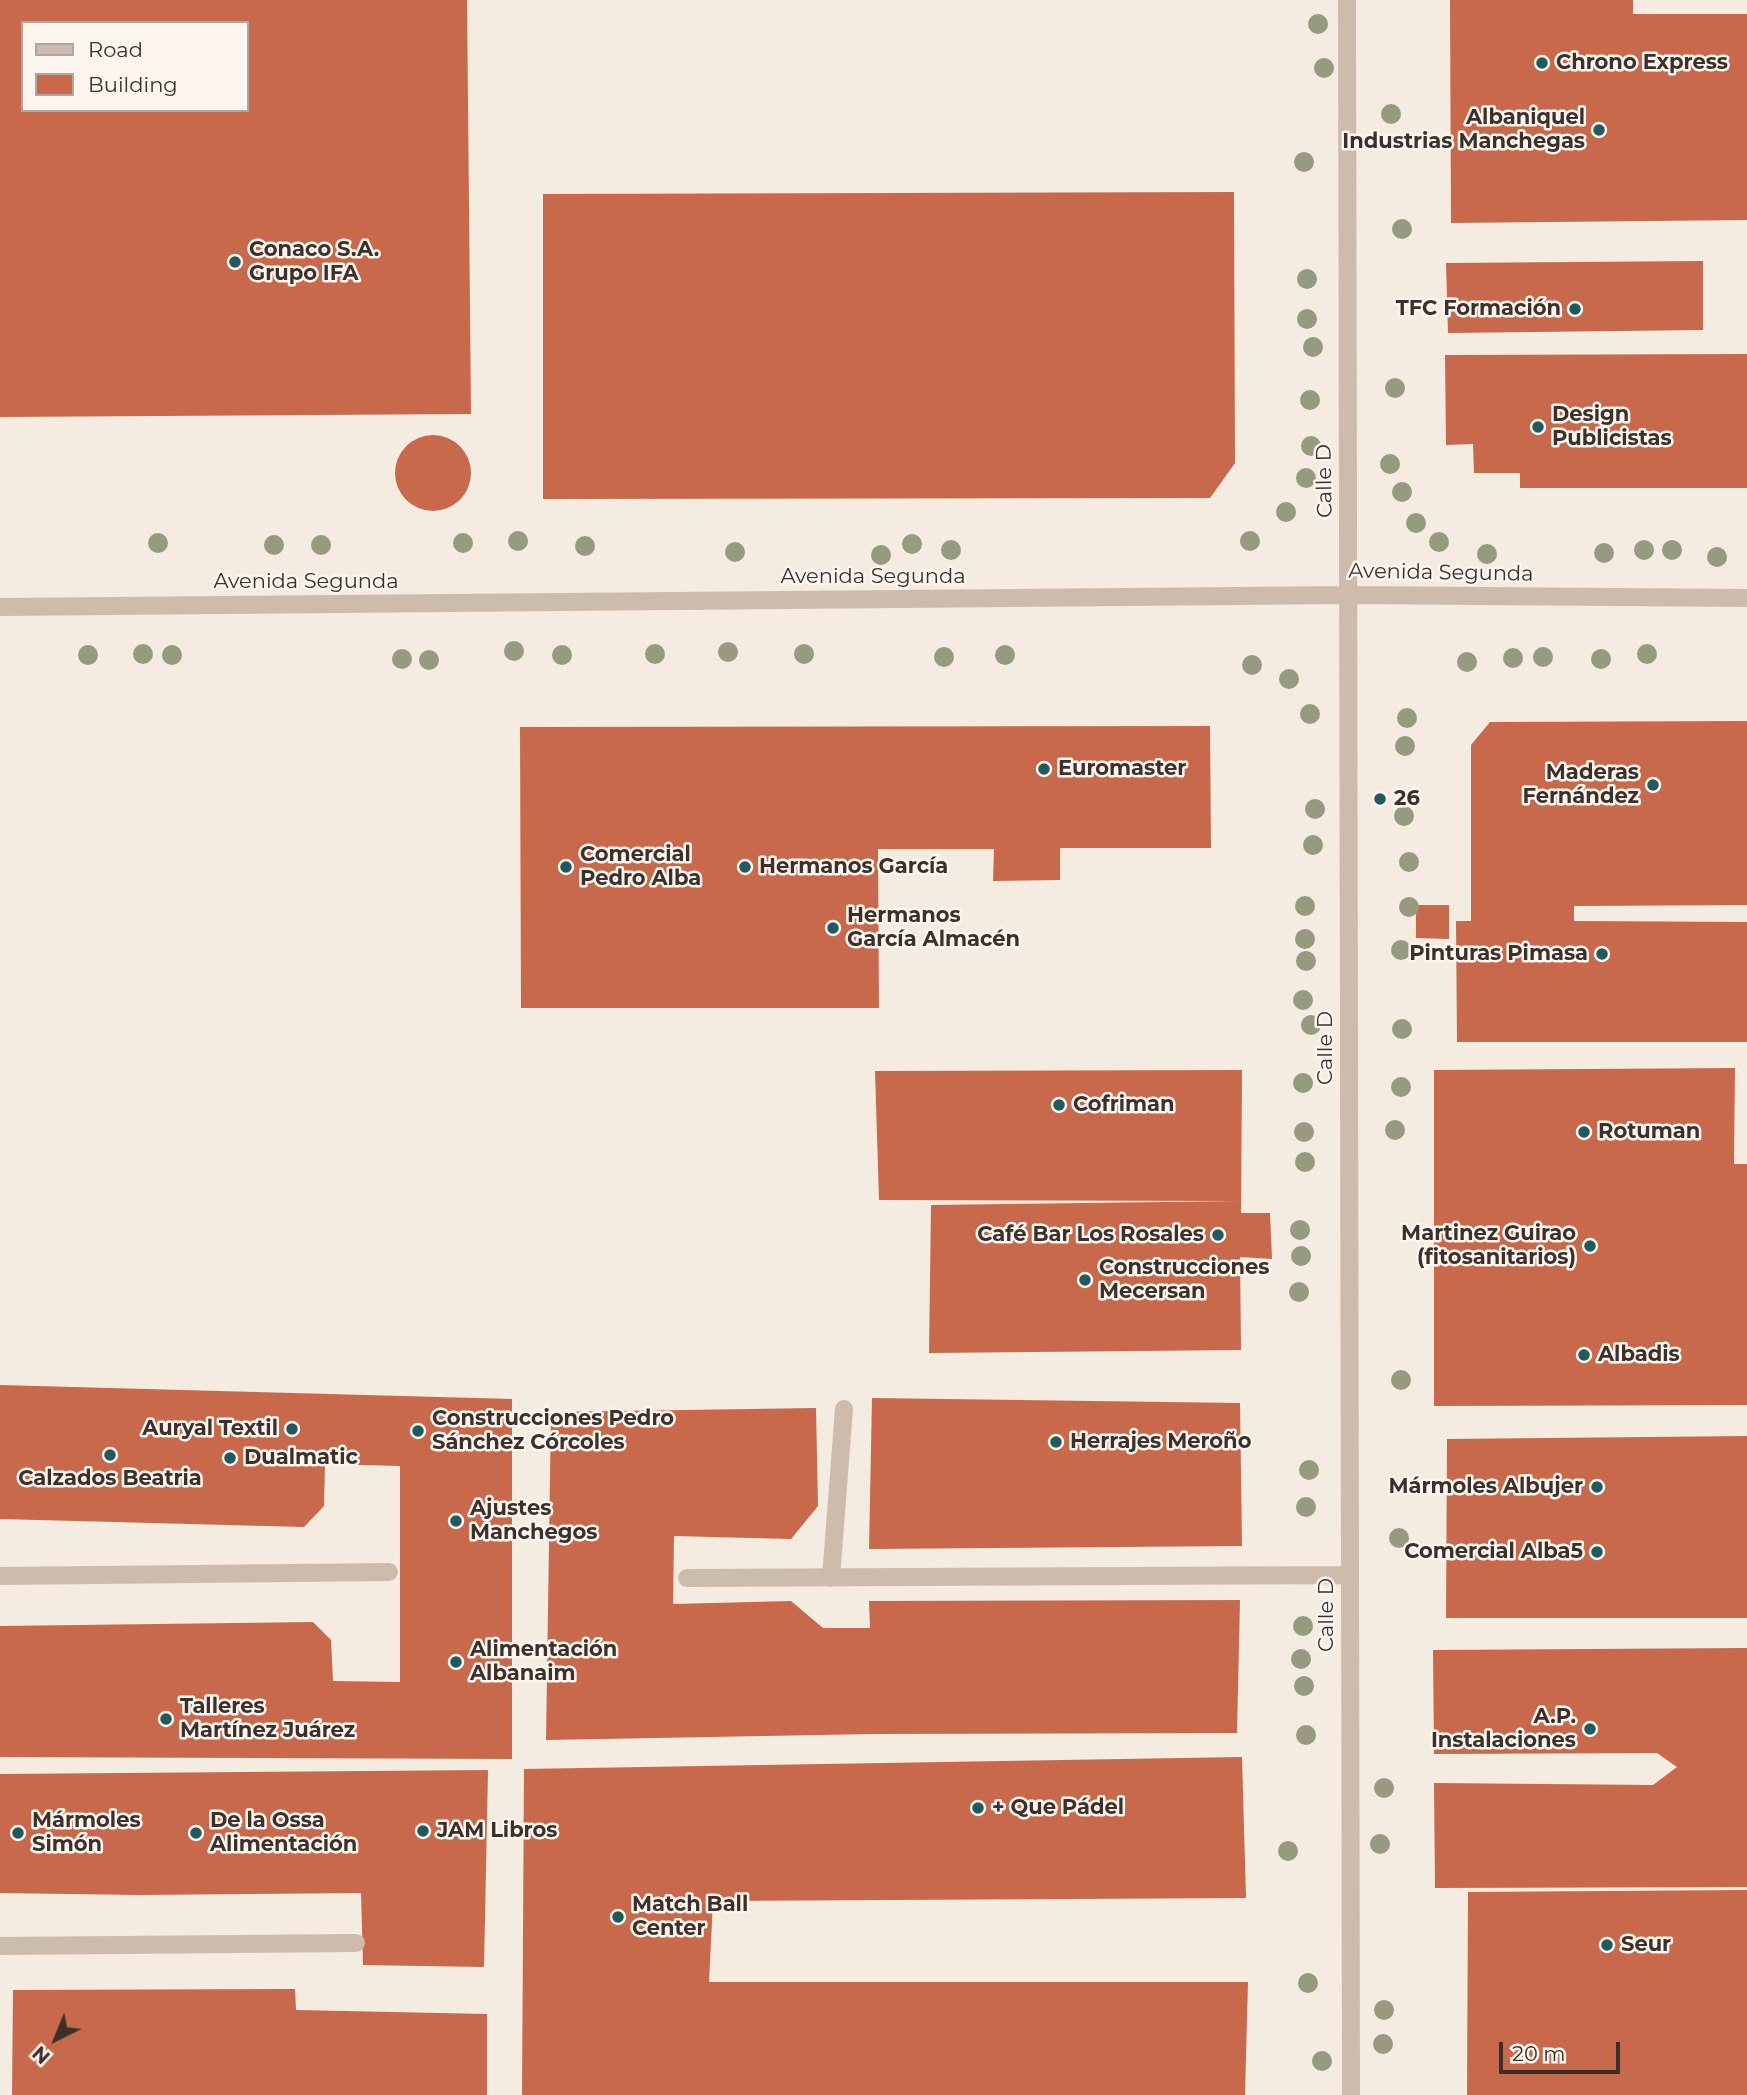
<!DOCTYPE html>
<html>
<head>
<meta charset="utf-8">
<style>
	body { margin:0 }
	#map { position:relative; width:1747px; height:2095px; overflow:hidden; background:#f4ebe1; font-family:Montserrat,sans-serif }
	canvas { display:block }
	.legend { position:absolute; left:21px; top:21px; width:228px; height:91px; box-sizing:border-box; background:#fbf5ee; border:2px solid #aea6a0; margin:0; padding:9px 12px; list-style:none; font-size:21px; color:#3b302b }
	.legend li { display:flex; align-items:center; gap:14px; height:35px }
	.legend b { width:35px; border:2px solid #aea6a0 }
	.north { position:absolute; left:21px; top:2004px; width:70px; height:70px; -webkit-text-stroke:5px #fbf5ee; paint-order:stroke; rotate:223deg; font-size:19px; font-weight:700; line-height:28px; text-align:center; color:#3b302b }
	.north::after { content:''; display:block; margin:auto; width:24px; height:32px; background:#3b302b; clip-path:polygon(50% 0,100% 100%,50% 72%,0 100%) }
	.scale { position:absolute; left:1499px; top:2042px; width:121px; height:32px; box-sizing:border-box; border:4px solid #3b302b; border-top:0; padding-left:9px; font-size:21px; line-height:24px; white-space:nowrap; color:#3b302b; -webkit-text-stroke:5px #fbf5ee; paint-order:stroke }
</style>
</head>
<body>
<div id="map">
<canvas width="1747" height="2095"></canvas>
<ul class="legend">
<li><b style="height:9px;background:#cdbbac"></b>Road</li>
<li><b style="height:19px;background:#c8694b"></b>Building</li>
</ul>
<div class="north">N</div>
<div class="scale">20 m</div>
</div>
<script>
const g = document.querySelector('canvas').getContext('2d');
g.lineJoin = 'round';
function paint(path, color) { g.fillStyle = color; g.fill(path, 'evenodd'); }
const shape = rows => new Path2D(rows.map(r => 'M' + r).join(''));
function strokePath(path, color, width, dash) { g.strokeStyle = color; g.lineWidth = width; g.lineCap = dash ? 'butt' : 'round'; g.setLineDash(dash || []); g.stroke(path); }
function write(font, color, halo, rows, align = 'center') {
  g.font = font + ' Montserrat,sans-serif'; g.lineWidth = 5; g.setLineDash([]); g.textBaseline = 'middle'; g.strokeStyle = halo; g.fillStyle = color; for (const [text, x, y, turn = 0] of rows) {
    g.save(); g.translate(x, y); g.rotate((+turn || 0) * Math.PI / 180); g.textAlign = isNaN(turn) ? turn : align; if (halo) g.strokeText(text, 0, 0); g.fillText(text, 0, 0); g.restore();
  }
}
paint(shape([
	[0,0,467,0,471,414,0,417],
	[23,23,247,23,247,110,23,110],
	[1450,0,1633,0,1633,14,1747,14,1747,220,1451,223],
	[1234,192,1235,463,1210,498,543,499,543,194],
	[1703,261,1703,330,1448,333,1446,263],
	[1747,354,1747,488,1520,488,1520,473,1474,473,1473,444,1446,445,1445,355],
	'395 473a38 38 0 1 1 76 0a38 38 0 1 1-76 0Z',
	[1747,721,1747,905,1574,906,1574,921,1747,922,1747,1042,1457,1042,1456,921,1471,921,1471,745,1490,722],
	[1210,726,1211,848,1060,848,1060,880,993,881,994,849,878,849,879,1008,521,1008,520,727],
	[1416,905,1449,905,1449,939,1416,938],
	[1735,1068,1734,1164,1747,1164,1747,1405,1434,1406,1434,1070],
	[1242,1070,1241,1213,1270,1213,1272,1259,1240,1257,1241,1350,929,1353,931,1205,1239,1201,879,1200,875,1071],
	[0,1385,512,1399,512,1759,0,1757,0,1626,313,1622,331,1640,333,1681,400,1682,400,1466,325,1464,324,1506,304,1527,0,1519],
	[872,1398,1240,1403,1242,1546,869,1549],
	[816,1408,818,1506,791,1539,674,1536,673,1604,791,1601,823,1628,870,1628,869,1601,1240,1600,1237,1733,873,1734,546,1740,551,1412],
	[1747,1436,1747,1618,1446,1618,1447,1439],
	[1747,1648,1747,1887,1435,1888,1434,1783,1653,1785,1677,1767,1657,1753,1434,1754,1433,1650],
	[1242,1757,1246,1898,713,1901,709,1982,1248,1982,1245,2095,522,2095,524,1769],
	[488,1770,484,1967,363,1965,361,1893,138,1895,0,1893,0,1774],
	[1747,1890,1747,2095,1467,2095,1468,1892],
	[295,1989,296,2010,487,2014,487,2095,12,2095,13,1990]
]), '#c8694b');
strokePath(shape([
	[1347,0,1351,2095],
	[0,607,1349,595,1747,598],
	[0,1576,389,1572],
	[687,1578,1350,1575],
	[831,1578,844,1409],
	[0,1946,356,1943]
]), '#cdbbac', 18);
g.fillStyle = '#969b7f';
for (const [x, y] of [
	[1318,24],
	[1324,68],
	[1391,114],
	[1304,162],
	[1402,229],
	[1307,279],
	[1307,319],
	[1313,347],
	[1395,388],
	[1310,400],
	[1311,446],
	[1390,464],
	[1306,478],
	[1402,492],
	[1286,512],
	[1416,523],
	[518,541],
	[1250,541],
	[1439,542],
	[158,543],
	[463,543],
	[912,544],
	[274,545],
	[321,545],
	[585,546],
	[951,550],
	[1644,550],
	[1672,550],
	[735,552],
	[1604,553],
	[1487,554],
	[881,555],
	[1717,557],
	[514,651],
	[728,652],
	[143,654],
	[655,654],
	[804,654],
	[1647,654],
	[88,655],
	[172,655],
	[562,655],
	[1005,655],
	[944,657],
	[1543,657],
	[1513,658],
	[402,659],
	[1601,659],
	[429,660],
	[1467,662],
	[1252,665],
	[1289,679],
	[1310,714],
	[1407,718],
	[1405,746],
	[1315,809],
	[1404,816],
	[1313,845],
	[1409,862],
	[1305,906],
	[1409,907],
	[1305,939],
	[1401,950],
	[1306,961],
	[1303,1000],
	[1311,1025],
	[1402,1029],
	[1303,1083],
	[1401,1087],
	[1395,1130],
	[1304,1132],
	[1305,1162],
	[1300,1230],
	[1301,1256],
	[1299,1292],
	[1401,1380],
	[1309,1470],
	[1306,1507],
	[1399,1538],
	[1303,1626],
	[1301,1659],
	[1304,1686],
	[1306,1735],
	[1384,1788],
	[1380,1844],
	[1288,1851],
	[1308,1983],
	[1384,2010],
	[1383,2044],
	[1322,2061]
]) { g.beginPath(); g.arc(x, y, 10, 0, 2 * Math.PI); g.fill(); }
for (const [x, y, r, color] of [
	[1542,63,7,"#1f5a5e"],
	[1599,130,7,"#1f5a5e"],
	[235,262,7,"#1f5a5e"],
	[1575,309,7,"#1f5a5e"],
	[1538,427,7,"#1f5a5e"],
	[1044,769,7,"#1f5a5e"],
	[1653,785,7,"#1f5a5e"],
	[1380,799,7,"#1f5a5e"],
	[566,867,7,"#1f5a5e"],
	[745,867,7,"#1f5a5e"],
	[833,928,7,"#1f5a5e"],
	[1602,954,7,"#1f5a5e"],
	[1059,1105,7,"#1f5a5e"],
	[1584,1132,7,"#1f5a5e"],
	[1218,1235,7,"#1f5a5e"],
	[1590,1246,7,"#1f5a5e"],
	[1085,1280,7,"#1f5a5e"],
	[1584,1355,7,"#1f5a5e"],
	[292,1429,7,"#1f5a5e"],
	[418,1431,7,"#1f5a5e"],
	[1056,1442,7,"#1f5a5e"],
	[110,1455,7,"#1f5a5e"],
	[230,1458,7,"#1f5a5e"],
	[1597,1487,7,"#1f5a5e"],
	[456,1521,7,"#1f5a5e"],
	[1597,1552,7,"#1f5a5e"],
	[456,1662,7,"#1f5a5e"],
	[166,1719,7,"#1f5a5e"],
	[1590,1729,7,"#1f5a5e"],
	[978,1808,7,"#1f5a5e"],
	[423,1831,7,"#1f5a5e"],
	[18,1833,7,"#1f5a5e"],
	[196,1833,7,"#1f5a5e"],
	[618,1917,7,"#1f5a5e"],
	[1607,1945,7,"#1f5a5e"]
]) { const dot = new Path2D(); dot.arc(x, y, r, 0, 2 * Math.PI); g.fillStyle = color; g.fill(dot); strokePath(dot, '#fbf5ee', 2.5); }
write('bold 21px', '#3b302b', '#fbf5ee', [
	["Chrono Express",1556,63],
	["Albaniquel",1585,118,"right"],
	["Industrias Manchegas",1585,142,"right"],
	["Conaco S.A.",249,250],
	["Grupo IFA",249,274],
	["TFC Formación",1561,309,"right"],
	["Design",1552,415],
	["Publicistas",1552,439],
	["Euromaster",1058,769],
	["Maderas",1639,773,"right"],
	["Fernández",1639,797,"right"],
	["26",1394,799],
	["Comercial",580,855],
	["Pedro Alba",580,879],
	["Hermanos García",759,867],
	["Hermanos",847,916],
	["García Almacén",847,940],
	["Pinturas Pimasa",1588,954,"right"],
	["Cofriman",1073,1105],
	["Rotuman",1598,1132],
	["Martinez Guirao",1576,1234,"right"],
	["(fitosanitarios)",1576,1258,"right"],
	["Café Bar Los Rosales",1204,1235,"right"],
	["Construcciones",1099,1268],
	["Mecersan",1099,1292],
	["Albadis",1598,1355],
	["Construcciones Pedro",432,1419],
	["Sánchez Córcoles",432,1443],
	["Auryal Textil",278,1429,"right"],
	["Herrajes Meroño",1070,1442],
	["Dualmatic",244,1458],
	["Calzados Beatria",110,1479,"center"],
	["Mármoles Albujer",1583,1487,"right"],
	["Ajustes",470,1509],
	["Manchegos",470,1533],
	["Comercial Alba5",1583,1552,"right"],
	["Alimentación",470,1650],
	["Albanaim",470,1674],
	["Talleres",180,1707],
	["Martínez Juárez",180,1731],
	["A.P.",1576,1717,"right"],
	["Instalaciones",1576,1741,"right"],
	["+ Que Pádel",992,1808],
	["Mármoles",32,1821],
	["Simón",32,1845],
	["De la Ossa",210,1821],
	["Alimentación",210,1845],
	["JAM Libros",437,1831],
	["Match Ball",632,1905],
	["Center",632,1929],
	["Seur",1621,1945]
], 'left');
write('21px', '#3b302b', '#fbf5ee', [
	["Calle D",1325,481,-91],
	["Avenida Segunda",1441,573,1],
	["Avenida Segunda",873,577],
	["Avenida Segunda",306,582],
	["Calle D",1326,1048,-90],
	["Calle D",1327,1615,-90]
]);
</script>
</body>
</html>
